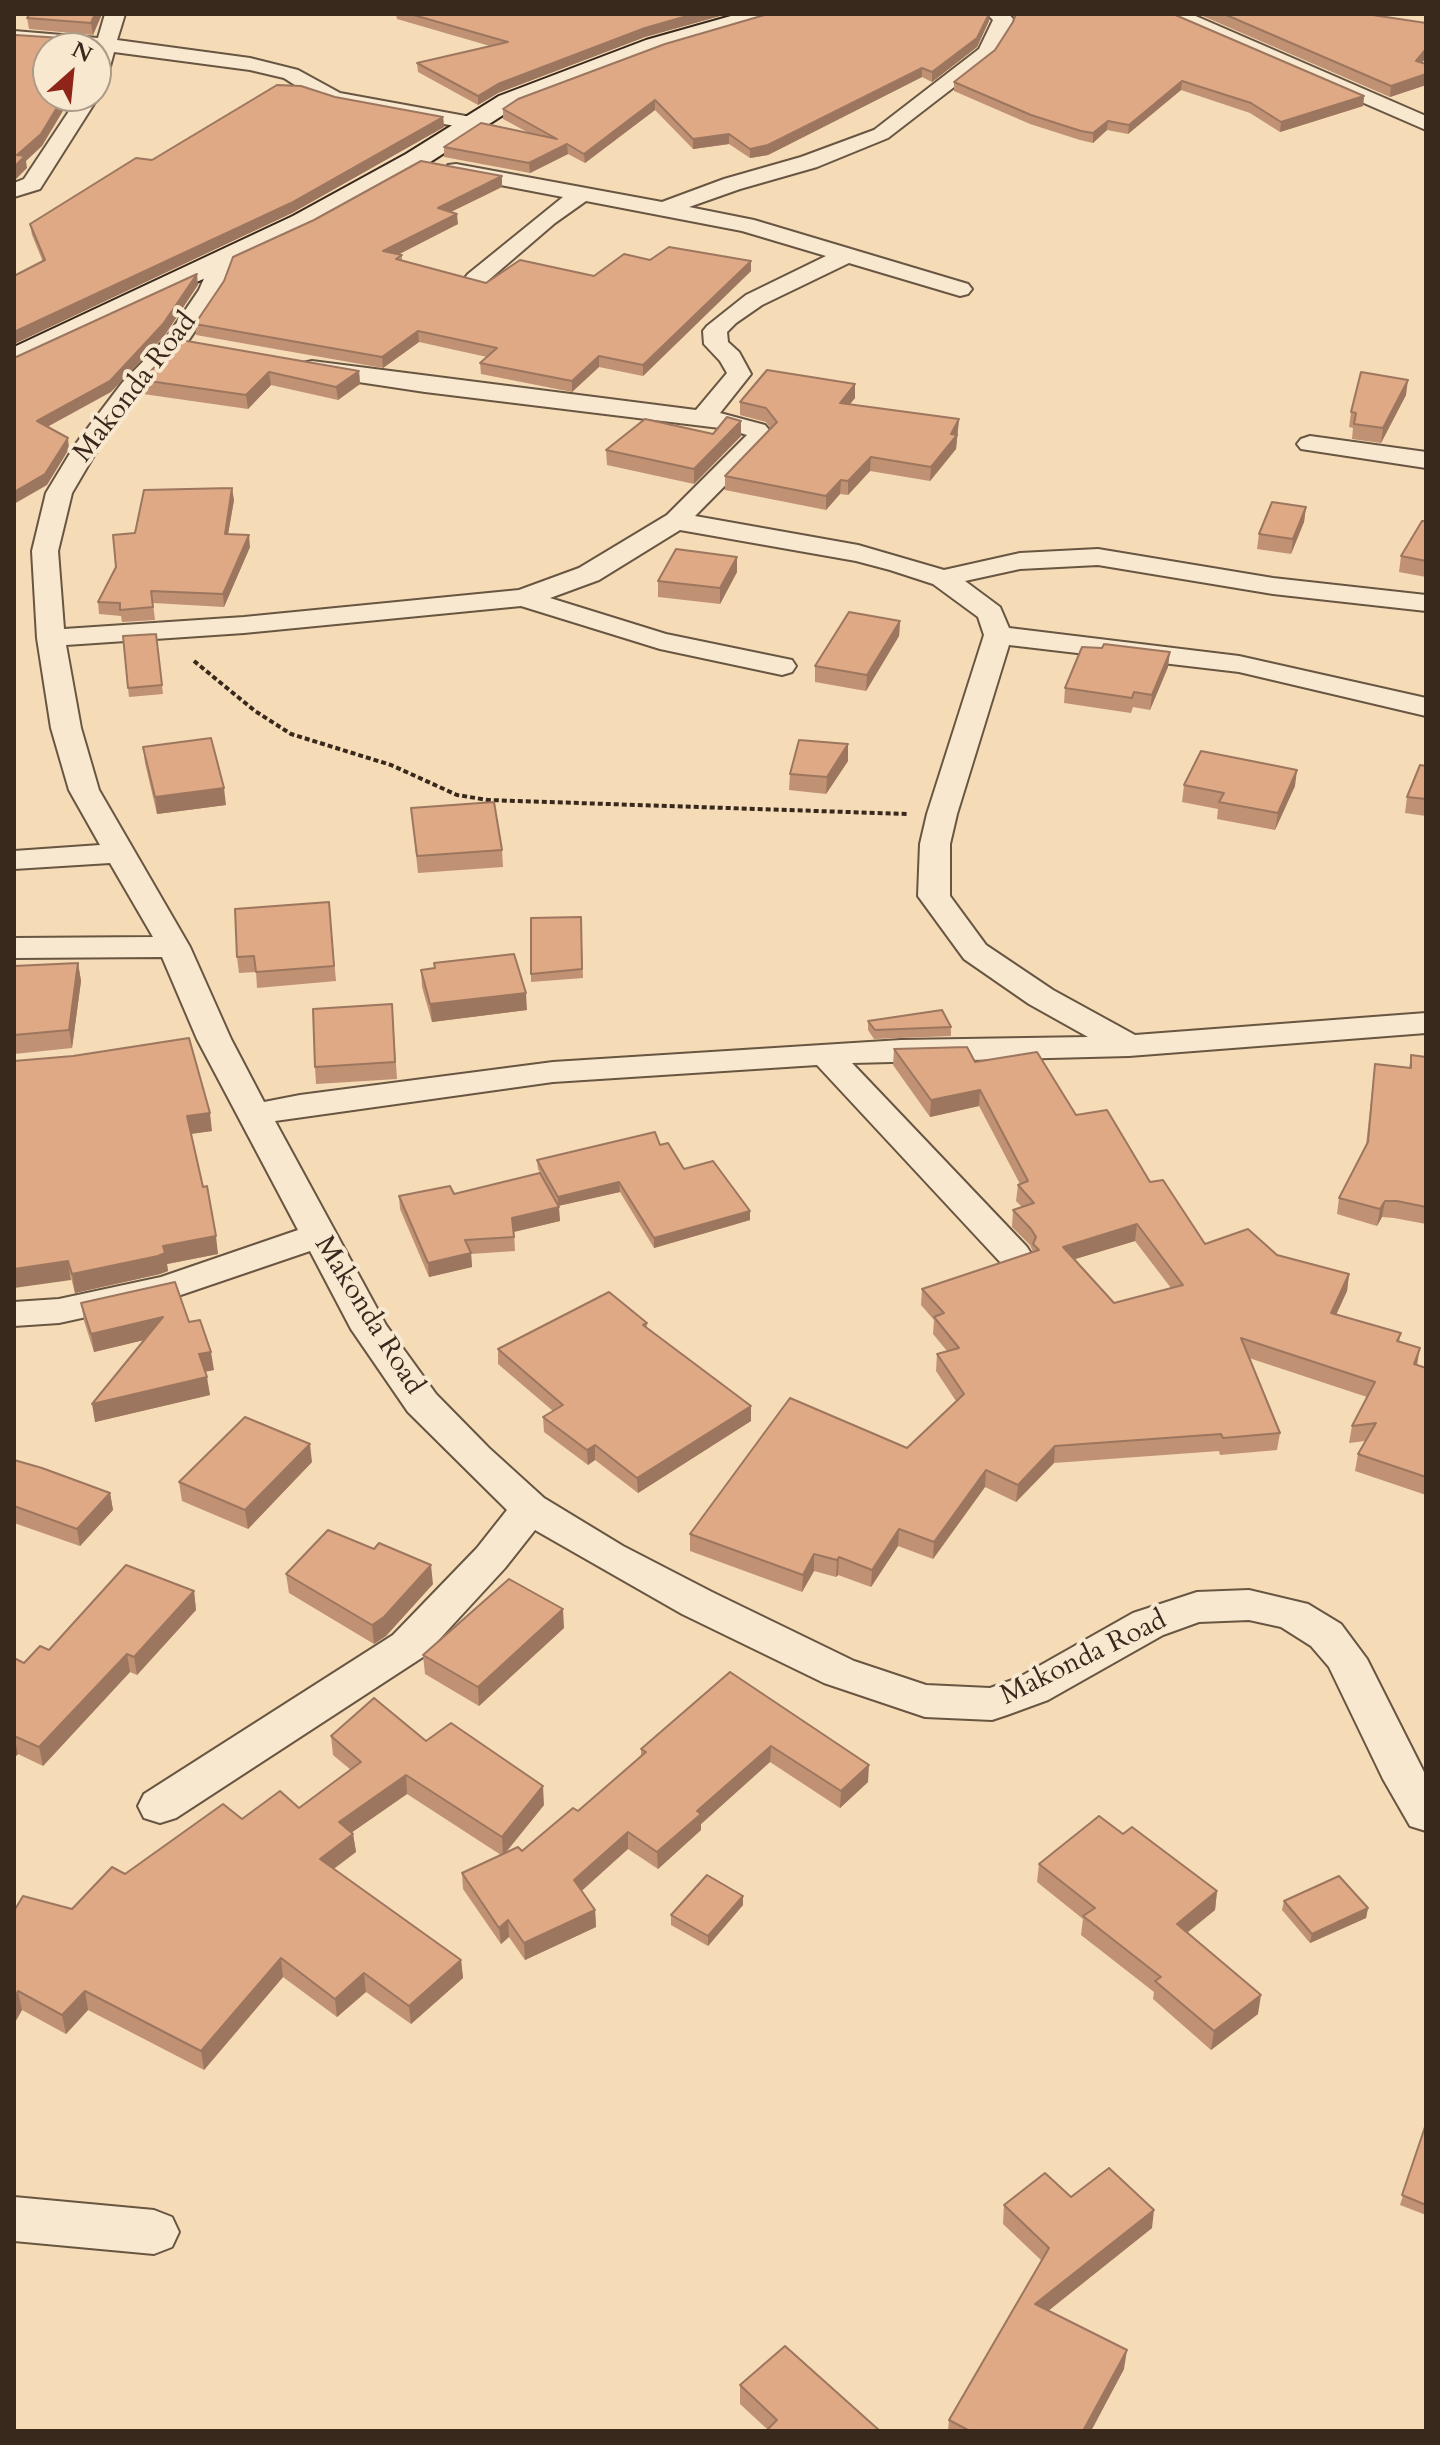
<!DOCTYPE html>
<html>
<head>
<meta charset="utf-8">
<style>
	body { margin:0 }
	#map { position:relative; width:1440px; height:2445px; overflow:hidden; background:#f5dbb6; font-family:Cardo,serif }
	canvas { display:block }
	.frame { position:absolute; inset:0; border:16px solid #39281c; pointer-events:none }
	.north { position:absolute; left:32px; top:32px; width:80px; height:80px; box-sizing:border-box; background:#f8e8d0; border:2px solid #ac9b88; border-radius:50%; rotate:27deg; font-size:22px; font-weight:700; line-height:32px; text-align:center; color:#39281c }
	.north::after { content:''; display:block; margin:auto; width:28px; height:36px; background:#8f2418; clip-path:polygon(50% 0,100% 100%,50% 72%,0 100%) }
</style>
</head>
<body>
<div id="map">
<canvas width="1440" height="2445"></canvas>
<div class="frame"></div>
<div class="north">N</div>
</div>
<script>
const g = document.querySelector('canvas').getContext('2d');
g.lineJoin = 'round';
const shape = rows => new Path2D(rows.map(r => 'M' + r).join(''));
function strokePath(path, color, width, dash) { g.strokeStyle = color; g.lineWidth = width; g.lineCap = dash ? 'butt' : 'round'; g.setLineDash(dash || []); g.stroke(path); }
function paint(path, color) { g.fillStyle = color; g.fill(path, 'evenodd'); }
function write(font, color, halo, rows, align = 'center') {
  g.font = font + ' Cardo,serif'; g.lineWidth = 8; g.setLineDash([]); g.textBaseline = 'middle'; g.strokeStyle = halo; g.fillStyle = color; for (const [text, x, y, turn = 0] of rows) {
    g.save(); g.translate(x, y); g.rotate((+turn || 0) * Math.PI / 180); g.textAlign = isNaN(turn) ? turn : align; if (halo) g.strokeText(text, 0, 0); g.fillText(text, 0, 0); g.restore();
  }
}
const street = shape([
	[105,14,125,14,117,40,250,58,298,70,340,93,471,117,481,123,471,129,336,104,312,96,284,78,250,70,114,52,106,81,96,87,96,48,14,43,14,31,98,38,105,14],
	[987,14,1009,14,1013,19,1010,31,993,57,888,138,817,167,740,189,689,207,754,220,968,284,972,289,968,294,960,296,849,263,762,305,736,323,727,332,728,342,739,352,751,374,720,413,765,425,774,436,695,516,858,545,944,570,1020,553,1098,549,1273,578,1426,595,1426,611,1273,594,1098,565,1020,569,965,581,1000,607,1009,628,1239,656,1426,698,1426,716,1239,672,1009,645,957,814,950,844,950,896,986,945,1053,990,1135,1035,1426,1013,1426,1033,1129,1056,852,1063,1027,1247,1032,1255,1027,1263,1014,1267,1001,1263,817,1065,553,1082,275,1121,386,1325,436,1394,489,1448,544,1498,623,1546,712,1592,854,1661,926,1685,990,1688,1018,1678,1133,1613,1197,1592,1249,1590,1308,1604,1341,1624,1367,1659,1426,1776,1426,1831,1410,1826,1383,1779,1329,1667,1311,1646,1281,1627,1249,1620,1199,1622,1163,1635,1048,1700,1007,1715,992,1720,925,1717,824,1683,682,1614,535,1530,505,1568,423,1657,176,1818,160,1823,144,1818,138,1806,144,1794,393,1635,477,1548,507,1510,408,1412,351,1329,310,1251,169,1299,59,1323,14,1326,14,1302,59,1299,161,1277,298,1230,197,1039,162,957,14,958,14,938,153,937,110,863,14,869,14,851,100,845,69,790,51,728,37,638,32,551,46,493,75,445,122,383,167,337,199,290,211,262,214,257,222,255,230,257,233,262,223,290,184,347,140,393,119,420,96,452,72,493,58,551,64,629,244,617,519,590,579,568,667,515,747,435,728,429,425,392,312,375,303,373,300,368,303,363,312,361,696,410,727,373,720,361,704,344,703,331,707,326,746,295,826,256,742,231,586,201,555,223,484,284,476,286,468,284,464,279,468,274,563,197,448,175,445,170,448,165,456,164,662,202,724,179,801,157,874,130,979,49,993,20,987,14],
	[680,530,856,561,890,570,933,584,978,617,984,635,927,814,920,844,918,896,964,959,1029,1004,1088,1037,901,1040,553,1062,300,1095,264,1102,231,1039,190,947,99,790,81,728,66,645,244,633,521,606,660,649,782,675,792,672,796,666,792,660,666,634,550,598,599,580,680,530],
	[1165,14,1191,14,1426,116,1426,130,1168,18,1165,14],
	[96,92,99,96,40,189,14,197,14,183,24,179,79,96,96,96,96,92],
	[1310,436,1426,452,1426,468,1301,449,1297,444,1301,439,1310,436],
	[14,2197,154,2210,172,2217,179,2232,172,2247,154,2254,14,2241,14,2197]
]);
const secondary = shape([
	[738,14,776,14,772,19,664,50,517,106,424,166,313,228,14,367,14,347,293,216,406,154,499,96,646,40,738,14]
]);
strokePath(street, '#685542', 4);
strokePath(secondary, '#39281c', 4);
strokePath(shape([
	[194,661,255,711,291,734,391,765,457,795,488,800,907,814]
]), '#39281c', 4, [5, 3]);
paint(street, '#f8e8d0');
paint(secondary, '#f8e8d0');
paint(shape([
	[30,14,102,14,93,35,29,29,27,18],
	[396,14,727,14,645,37,498,93,478,105,418,72,417,63,490,46,397,19],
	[1012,14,1173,14,1364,96,1363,106,1280,132,1250,113,1181,90,1128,134,1107,130,1093,143,1080,140,1030,124,954,91,954,82,995,50,1013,22,1015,18],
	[1198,14,1366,14,1422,63,1426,64,1426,85,1390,97],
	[989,21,977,47,932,82,922,77,768,155,750,158,729,144,693,149,655,110,585,163,568,154,530,173,444,157,444,147,529,133,503,119,503,109],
	[335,97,443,117,444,127,292,213,14,344,14,276,43,262,32,235,30,224,152,160],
	[502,187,451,212,458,224,398,254,402,255,402,260,486,283,594,276,650,260,751,261,751,271,643,376,599,367,572,392,481,374,480,363,487,357,419,342,383,368,196,335,195,324],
	[181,340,359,371,360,384,338,400,271,385,248,409,143,394,142,380],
	[855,384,855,398,850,404,959,419,956,449,930,481,870,471,848,495,840,494,826,510,725,490,725,476,771,429,766,422,740,415,740,402],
	[1406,395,1381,443,1352,439,1353,428,1349,427,1351,412],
	[713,434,741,436,694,484,607,465,606,450],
	[234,500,228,534,250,547,224,607,153,603,155,620,122,622,121,616,99,614,98,602,135,533],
	[1306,507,1304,522,1291,554,1257,549,1259,534],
	[1426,521,1426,577,1399,572,1401,556],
	[737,572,720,604,658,597,658,581],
	[900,621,899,636,866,691,815,682,815,666],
	[156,634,163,694,129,697,128,688],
	[1168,667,1150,710,1133,707,1131,713,1064,703,1065,688],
	[143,747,226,805,157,814,145,763],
	[848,761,826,794,789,790,790,774],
	[1426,766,1426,816,1405,813,1407,797],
	[1184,785,1295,786,1275,830,1217,819,1218,809,1182,802],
	[411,808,502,850,503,867,418,873],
	[329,902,336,981,257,988,256,972,239,973,237,957],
	[581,917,583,978,531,982,531,918],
	[78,963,81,981,72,1048,14,1054,14,966],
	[434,963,527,1010,432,1022,422,987,421,970,434,968],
	[392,1004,397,1079,316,1084,315,1067],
	[868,1021,951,1027,951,1036,874,1039,868,1030],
	[894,1049,975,1062,1076,1115,1150,1182,1205,1244,1277,1255,1349,1274,1347,1291,1336,1315,1401,1333,1399,1342,1417,1365,1426,1368,1426,1495,1355,1471,1358,1454,1365,1441,1349,1443,1352,1426,1367,1397,1249,1358,1280,1433,1277,1450,1220,1455,1219,1451,1054,1463,1016,1502,985,1487,933,1559,898,1546,871,1587,838,1575,836,1577,814,1571,802,1592,690,1551,690,1534,907,1448,956,1401,936,1371,937,1354,947,1351,933,1334,934,1320,921,1305,922,1289,1033,1252,1030,1245,1012,1227,1013,1210,1022,1207,1016,1201,1018,1185,1020,1184,979,1106,930,1117,893,1065],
	[1135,1241,1171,1288,1114,1303,1075,1259],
	[1411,1055,1426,1057,1426,1224,1394,1218,1382,1217,1377,1226,1337,1214,1339,1198,1366,1145,1375,1064,1409,1068],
	[14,1061,212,1131,191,1134,218,1254,167,1264,168,1271,160,1274,75,1293],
	[660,1145,684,1169,750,1220,654,1248,620,1192,558,1206,560,1221,514,1232,515,1251,471,1254,472,1267,429,1277,400,1209,399,1196,454,1194,548,1187,538,1169,537,1160],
	[81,1303,189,1322,214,1370,205,1372,210,1395,95,1422,144,1340,94,1352,84,1321],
	[647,1323,647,1328,751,1406,751,1421,638,1493,595,1460,588,1465,544,1432,543,1417,553,1411,498,1364,498,1349],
	[14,1460,110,1493,113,1510,80,1546,14,1523],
	[312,1462,248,1529,182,1501,179,1482],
	[286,1574,433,1584,386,1636,374,1644,289,1593],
	[194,1591,196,1610,137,1675,130,1672,43,1766,18,1754,14,1758,14,1658,24,1663,49,1650],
	[564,1628,479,1706,425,1674,423,1655],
	[730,1672,868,1782,840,1808,770,1762,701,1824,701,1830,658,1869,628,1849,581,1890,595,1910,596,1927,525,1960,509,1937,501,1944,463,1889,462,1873,501,1855,407,1794,352,1832,353,1834,356,1852,334,1869,461,1960,463,1978,411,2024,366,1992,337,2017,283,1977,204,2070,88,2010,66,2034,22,2010,14,2024,14,1911,72,1909,125,1874,242,1819,299,1808,351,1770,333,1755,331,1736,426,1741,544,1805,505,1853,522,1851,578,1811,641,1756,641,1749],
	[1123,1834,1217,1891,1215,1910,1187,1933,1258,2014,1211,2050,1153,1999,1154,1992,1081,1935,1083,1919,1037,1882,1039,1864],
	[743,1896,743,1905,708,1946,671,1925,671,1915],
	[1284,1901,1368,1908,1366,1918,1310,1943,1282,1910],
	[1426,2124,1426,2215,1400,2205],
	[1071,2197,1152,2228,1048,2311,1124,2369,1091,2431,948,2431,949,2420,1042,2261,1003,2224,1004,2205],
	[740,2385,880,2431,767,2429,740,2404]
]), '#c09173');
paint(shape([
	[95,14,102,14,93,35,91,23],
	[694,14,727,14,645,37,498,93,478,105,478,96,498,84,645,28],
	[989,14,990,14,989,21,977,47,932,82,932,72],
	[1426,49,1426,58,1414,72,1416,61],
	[922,68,922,77,768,155,750,158,750,149],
	[1426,74,1426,85,1390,97,1391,86],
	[1182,81,1181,90,1128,134,1129,125],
	[64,96,72,96,42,146,26,161,27,168,14,181,14,167,17,155],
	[1364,96,1363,106,1280,132,1281,122],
	[655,100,655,110,585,163,584,154],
	[443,117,444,127,292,213,14,344,14,332],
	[1108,121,1107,130,1093,143,1093,133],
	[729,134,729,144,693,149,693,139],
	[567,144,568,154,530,173,529,163],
	[502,176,502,187,438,218,438,208],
	[457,214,458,224,384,262,383,251],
	[751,261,751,271,643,376,643,365],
	[197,274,198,285,165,335,111,392,38,432,37,421],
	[418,331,419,342,383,368,382,357],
	[599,356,599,367,572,392,572,381],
	[359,371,360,384,338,400,336,387],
	[269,372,271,385,248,409,246,395],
	[1408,380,1406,395,1381,443,1383,428],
	[855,384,855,398,840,416,840,403],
	[959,419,956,449,930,481,931,467],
	[741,421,741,436,694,484,694,469],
	[68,438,69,449,47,485,14,504,14,492],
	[871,457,870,471,848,495,848,481],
	[841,480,840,494,826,510,826,496],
	[232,488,234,500,226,546,225,534],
	[1306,507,1304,522,1291,554,1293,539],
	[249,535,250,547,224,607,223,594],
	[737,557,737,572,720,604,720,588],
	[900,621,899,636,866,691,867,675],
	[1170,652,1168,667,1150,710,1152,695],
	[848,744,848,761,826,794,827,777],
	[1297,770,1295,786,1275,830,1278,813],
	[224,788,226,805,157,814,155,797],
	[78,963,81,981,72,1048,69,1030],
	[526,993,527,1010,432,1022,430,1004],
	[980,1090,979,1106,930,1117,931,1100],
	[210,1113,212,1131,190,1134,187,1116],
	[619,1182,620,1192,558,1206,558,1197],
	[1385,1201,1382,1217,1377,1226,1380,1209],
	[559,1207,560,1221,513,1232,512,1218],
	[750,1211,750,1220,654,1248,654,1238],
	[1137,1224,1135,1241,1062,1263,1063,1247],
	[216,1236,218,1254,167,1264,168,1271,160,1274,75,1293,72,1274,163,1246],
	[471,1253,472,1267,429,1277,428,1263],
	[68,1261,71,1280,14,1288,14,1269],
	[1349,1274,1347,1291,1329,1330,1331,1313],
	[163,1317,165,1335,94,1352,91,1334],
	[1420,1348,1417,1365,1414,1364],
	[211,1352,214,1370,202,1372,199,1354],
	[207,1377,210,1395,95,1422,92,1404],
	[751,1406,751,1421,638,1493,637,1478],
	[310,1444,312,1462,248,1529,245,1510],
	[595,1445,595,1460,588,1465,587,1450],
	[1055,1446,1054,1463,1016,1502,1018,1485],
	[986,1470,985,1487,933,1559,934,1542],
	[110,1493,113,1510,80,1546,77,1529],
	[899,1529,898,1546,871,1587,872,1570],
	[814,1554,814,1571,802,1592,803,1575],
	[839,1557,838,1575,836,1577,837,1560],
	[431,1565,433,1584,386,1636,374,1644,372,1625],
	[194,1591,196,1610,137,1675,134,1657],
	[563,1609,564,1628,479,1706,478,1687],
	[127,1654,130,1672,43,1766,39,1747],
	[14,1736,18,1754,14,1758],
	[771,1746,770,1762,701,1824,701,1830,658,1869,657,1852,697,1811],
	[869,1765,868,1782,840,1808,841,1791],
	[406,1775,407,1794,341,1840,339,1822],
	[543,1786,544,1805,503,1856,502,1837],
	[628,1832,628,1849,575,1897,574,1880],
	[353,1834,356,1852,322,1877,320,1859],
	[1217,1891,1215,1910,1174,1943,1177,1924],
	[743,1896,743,1905,708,1946,708,1936],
	[1368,1908,1366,1918,1310,1943,1312,1934],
	[595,1910,596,1927,525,1960,524,1943],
	[508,1920,509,1937,501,1944,499,1928],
	[281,1958,283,1977,204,2070,201,2051],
	[461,1960,463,1978,411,2024,409,2006],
	[364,1973,366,1992,337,2017,335,1999],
	[18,1991,22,2010,14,2024,14,1998],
	[85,1991,88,2010,66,2034,62,2015],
	[1261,1995,1258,2014,1211,2050,1214,2031],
	[1154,2210,1152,2228,1033,2323,1035,2304],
	[1127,2350,1124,2369,1091,2431,1083,2431]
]), '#9c765e');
const building = shape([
	[30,14,95,14,91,23,27,18,30,14],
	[410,14,694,14,645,28,498,84,478,96,417,63,508,42,410,14],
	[768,14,989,14,977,38,932,72,922,68,768,145,750,149,729,134,693,139,655,100,584,154,567,144,529,163,444,147,481,123,557,139,503,109,518,99,665,44,768,14],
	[1016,14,1173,14,1364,96,1281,122,1251,103,1182,81,1129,125,1108,121,1093,133,1081,131,1031,115,954,82,995,50,1013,22,1016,14],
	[1224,14,1366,14,1426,23,1426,49,1416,61,1426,64,1426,74,1391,86,1224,14],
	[16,35,92,40,92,48,48,48,48,96,64,96,41,134,17,155,25,156,14,167,14,38,16,35],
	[277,85,301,86,335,97,443,117,291,203,14,332,14,276,45,260,30,224,136,158,152,160,277,85],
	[421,161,502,176,438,208,457,214,383,251,402,255,396,259,486,283,520,260,594,276,624,254,650,260,669,247,751,261,643,365,599,356,572,381,480,363,497,348,418,331,382,357,195,324,224,281,233,257,314,220,421,161],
	[197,274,163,324,110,381,37,421,68,438,45,474,14,492,14,358,197,274],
	[181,340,359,371,336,387,269,372,246,395,142,380,181,340],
	[767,370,855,384,840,403,959,419,951,434,957,435,931,467,871,457,848,481,841,480,826,496,725,476,777,422,766,408,740,402,767,370],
	[1361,372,1408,380,1383,428,1354,424,1356,413,1351,412,1361,372],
	[727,417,741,421,694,469,606,450,645,419,713,434,727,417],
	[232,488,225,534,249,535,223,594,151,591,153,607,120,610,120,603,98,602,116,567,113,535,135,533,144,490,232,488],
	[1272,502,1306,507,1293,539,1259,534,1272,502],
	[1422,521,1426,521,1426,561,1401,556,1422,521],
	[676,549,737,557,720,588,658,581,676,549],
	[849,612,900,621,867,675,815,666,849,612],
	[156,634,162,685,128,688,123,636,156,634],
	[1104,644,1170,652,1152,695,1134,692,1132,698,1065,688,1082,647,1102,648,1104,644],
	[211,738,224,788,155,797,143,747,211,738],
	[799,740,848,744,827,777,790,774,799,740],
	[1201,751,1297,770,1278,813,1219,802,1224,793,1184,785,1201,751],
	[1420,765,1426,766,1426,799,1407,797,1420,765],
	[494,802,502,850,417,856,411,808,494,802],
	[329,902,334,966,256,972,254,956,237,957,235,909,329,902],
	[581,917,582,969,531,974,531,918,581,917],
	[514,954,526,993,430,1004,421,970,435,968,434,963,514,954],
	[78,963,69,1030,14,1035,14,966,78,963],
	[392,1004,395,1062,315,1067,313,1009,392,1004],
	[942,1010,951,1027,875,1030,868,1021,942,1010],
	[189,1038,210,1113,187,1116,203,1187,207,1186,216,1236,163,1246,165,1253,158,1256,72,1274,68,1261,14,1269,14,1061,73,1056,189,1038],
	[967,1047,975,1062,1037,1052,1076,1115,1107,1110,1150,1182,1163,1180,1205,1244,1248,1229,1277,1255,1349,1274,1331,1313,1401,1333,1397,1341,1420,1348,1414,1364,1426,1368,1426,1477,1358,1454,1376,1423,1352,1426,1375,1382,1241,1338,1280,1433,1223,1438,1221,1434,1055,1446,1018,1485,986,1470,934,1542,899,1529,872,1570,839,1557,837,1560,814,1554,803,1575,690,1534,790,1398,907,1448,964,1394,937,1354,959,1348,934,1317,944,1313,922,1289,1039,1250,1033,1244,1036,1237,1031,1229,1013,1210,1034,1203,1018,1185,1028,1181,980,1090,931,1100,894,1049,967,1047],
	[1137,1224,1183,1285,1114,1303,1063,1247,1137,1224],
	[1411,1055,1426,1057,1426,1207,1397,1201,1385,1201,1380,1209,1339,1198,1368,1142,1375,1064,1411,1068,1411,1055],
	[655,1132,660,1145,668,1143,684,1169,713,1161,750,1211,654,1238,619,1182,558,1197,537,1160,655,1132],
	[540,1173,559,1207,512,1218,514,1237,465,1240,471,1253,428,1263,399,1196,450,1186,454,1194,540,1173],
	[175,1282,189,1322,200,1320,211,1352,199,1354,207,1377,92,1404,163,1317,91,1334,81,1303,175,1282],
	[609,1292,647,1323,643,1325,751,1406,637,1478,595,1445,587,1450,543,1417,563,1405,498,1349,609,1292],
	[245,1417,310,1444,245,1510,179,1482,245,1417],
	[14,1460,42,1468,110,1493,77,1529,14,1506,14,1460],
	[328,1530,374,1549,379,1543,431,1565,384,1617,372,1625,286,1574,328,1530],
	[126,1565,194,1591,134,1657,127,1654,39,1747,14,1736,14,1658,24,1663,40,1646,49,1650,126,1565],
	[509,1579,563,1609,478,1687,423,1655,509,1579],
	[730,1672,869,1765,841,1791,771,1746,697,1811,701,1814,657,1852,628,1832,574,1880,595,1910,524,1943,508,1920,499,1928,462,1873,518,1847,522,1851,573,1808,578,1811,646,1752,641,1749,730,1672],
	[374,1698,426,1741,451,1723,543,1786,502,1837,406,1775,339,1822,353,1834,320,1859,461,1960,409,2006,364,1973,335,1999,281,1958,201,2051,85,1991,62,2015,18,1991,14,1998,14,1911,23,1896,72,1909,112,1867,125,1874,223,1804,242,1819,280,1791,299,1808,361,1762,331,1736,374,1698],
	[1099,1816,1123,1834,1132,1827,1217,1891,1177,1924,1261,1995,1214,2031,1155,1981,1161,1977,1083,1916,1095,1908,1039,1864,1099,1816],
	[707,1875,743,1896,708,1936,671,1915,707,1875],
	[1339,1876,1368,1908,1312,1934,1284,1901,1339,1876],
	[1426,2124,1426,2205,1402,2195,1426,2124],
	[1109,2168,1154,2210,1035,2304,1127,2350,1083,2431,970,2431,949,2420,1049,2248,1004,2205,1045,2173,1071,2197,1109,2168],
	[785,2346,880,2431,766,2431,777,2420,740,2385,785,2346]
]);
paint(building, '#dfa986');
strokePath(building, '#9c765e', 2);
write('28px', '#39281c', '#f8e8d0', [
	["Makonda Road",136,388,-52],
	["Makonda Road",368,1316,58],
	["Makonda Road",1084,1659,-26]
]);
</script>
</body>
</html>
